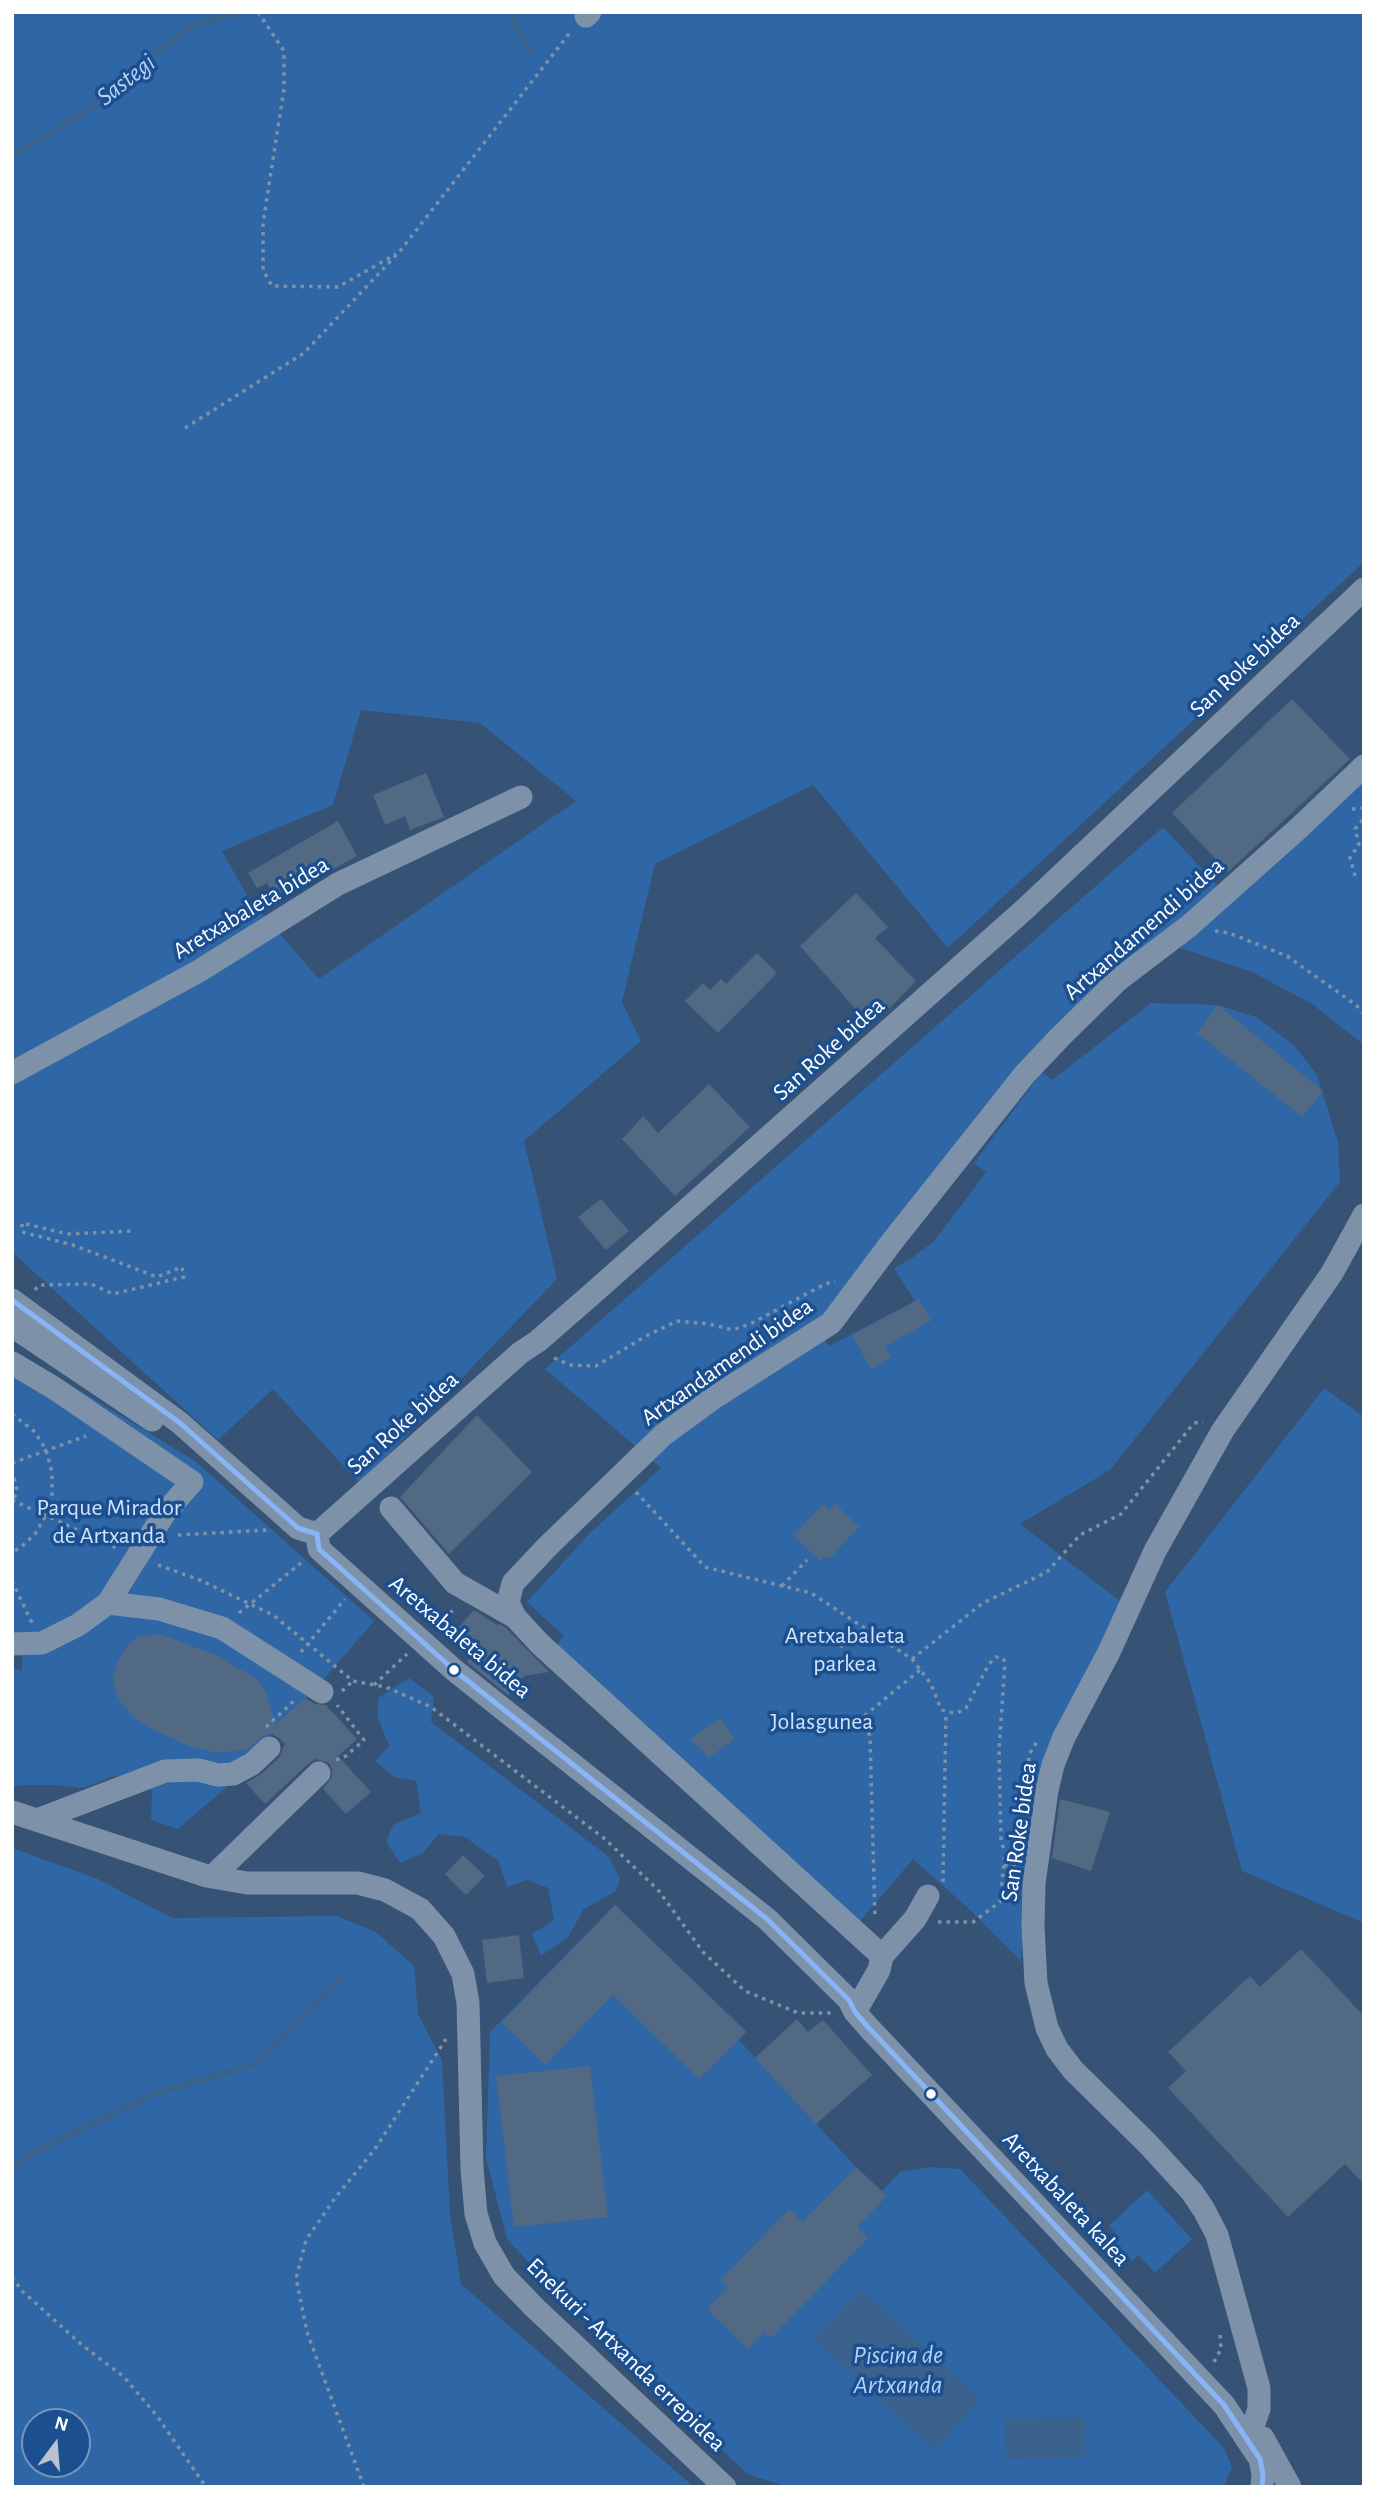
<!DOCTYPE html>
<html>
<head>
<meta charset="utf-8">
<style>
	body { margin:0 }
	#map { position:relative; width:1376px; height:2499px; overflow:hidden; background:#365274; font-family:"Alegreya Sans",sans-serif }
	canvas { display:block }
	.frame { position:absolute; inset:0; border:14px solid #fff; pointer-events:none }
	.north { position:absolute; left:21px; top:2408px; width:70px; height:70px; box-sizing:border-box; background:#1b4f8f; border:2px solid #7695bc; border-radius:50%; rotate:16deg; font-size:19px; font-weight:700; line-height:28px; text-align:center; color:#fff }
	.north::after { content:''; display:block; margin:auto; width:24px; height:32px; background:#b9c2ce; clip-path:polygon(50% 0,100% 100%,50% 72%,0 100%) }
</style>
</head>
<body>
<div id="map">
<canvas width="1376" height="2499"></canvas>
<div class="frame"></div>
<div class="north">N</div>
</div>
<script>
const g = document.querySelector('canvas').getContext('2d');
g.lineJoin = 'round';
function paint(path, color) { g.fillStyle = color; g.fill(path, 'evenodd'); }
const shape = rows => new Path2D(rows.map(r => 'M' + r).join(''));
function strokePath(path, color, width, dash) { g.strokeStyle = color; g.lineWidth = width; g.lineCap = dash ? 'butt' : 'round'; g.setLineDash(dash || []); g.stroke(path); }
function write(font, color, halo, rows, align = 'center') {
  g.font = font + ' "Alegreya Sans",sans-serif'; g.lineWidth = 7; g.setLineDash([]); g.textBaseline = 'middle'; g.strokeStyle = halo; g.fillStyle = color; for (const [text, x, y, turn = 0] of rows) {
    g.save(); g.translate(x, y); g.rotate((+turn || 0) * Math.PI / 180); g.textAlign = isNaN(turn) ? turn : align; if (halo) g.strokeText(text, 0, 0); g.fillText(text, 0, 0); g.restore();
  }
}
paint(shape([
	[12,12,1364,12,1364,562,948,948,813,785,655,864,622,1002,641,1041,524,1141,557,1279,360,1484,273,1389,218,1440,12,1252],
	[361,710,480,723,576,801,319,979,248,897,222,851,333,805],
	[1364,768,1364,1045,1312,1004,1252,972,1175,946],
	[1163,827,1219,887,1109,978,815,1325,829,1346,915,1301,894,1268,912,1258,934,1241,970,1194,986,1172,974,1163,1042,1072,1052,1080,1151,1003,1218,1005,1256,1017,1294,1045,1317,1075,1338,1142,1340,1182,1110,1470,1020,1524,1120,1601,1043,1770,1031,1850,1021,1961,969,1909,913,1859,850,1933,543,1659,564,1636,527,1602,590,1533,661,1468,545,1369],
	[12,1349,195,1461,374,1621,320,1684,254,1751,223,1769,228,1786,178,1829,151,1820,152,1791,143,1772,111,1777,83,1788,56,1785,23,1785,12,1787,12,1669,22,1670,22,1655,12,1654],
	[1324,1388,1364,1417,1364,1923,1242,1871,1165,1592],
	[409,1678,434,1697,431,1722,608,1856,620,1878,616,1891,583,1910,569,1936,541,1956,532,1934,554,1920,548,1888,527,1880,507,1887,499,1862,465,1837,439,1834,423,1853,400,1863,386,1842,393,1825,421,1813,416,1781,394,1777,375,1761,389,1746,378,1718,378,1698],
	[12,1848,98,1879,172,1918,337,1916,376,1932,414,1966,418,2014,442,2060,450,2214,461,2284,694,2487,12,2487],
	[35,2422,77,2422,77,2464,35,2464],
	[615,1905,746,2031,739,2040,856,2167,882,2191,900,2172,931,2167,960,2169,1224,2448,1232,2467,1224,2487,787,2487,747,2474,552,2287,507,2239,486,2158,490,2032],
	[1147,2190,1192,2239,1155,2273,1138,2255,1132,2261,1110,2237,1115,2233,1109,2226]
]), '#2f66a5');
paint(shape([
	[861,2289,981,2400,934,2450,814,2339],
	[1085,2417,1086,2458,1006,2459,1005,2418]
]), '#3b618d');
strokePath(shape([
	[512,12,515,25,530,51],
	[12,155,50,134,105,99,146,60,192,26,240,12],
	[12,2167,41,2149,153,2094,258,2063,340,1979]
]), '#3b618d', 6);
paint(shape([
	[1292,699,1350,759,1228,872,1172,813],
	[426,773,444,817,410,830,405,816,385,825,373,795],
	[338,821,357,856,328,872,325,868,275,897,267,883,257,888,248,873],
	[856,893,888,927,875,938,916,981,886,1012,876,1002,860,1014,800,946],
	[757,953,777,973,718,1033,685,1001,703,983,710,990,721,979,726,984],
	[1218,1005,1323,1091,1302,1117,1197,1033],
	[709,1084,750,1127,675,1196,622,1139,643,1116,658,1133],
	[601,1199,629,1231,606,1250,578,1217],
	[919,1299,931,1321,885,1346,891,1357,871,1369,852,1335],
	[477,1415,532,1472,449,1554,400,1497],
	[823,1504,829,1510,835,1504,859,1527,829,1559,825,1556,820,1561,793,1536],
	[474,1610,497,1625,499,1624,506,1628,549,1672,524,1676,508,1695,467,1662,472,1656,450,1637],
	[159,1634,216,1655,258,1680,266,1691,275,1725,305,1698,315,1704,326,1705,357,1739,338,1756,371,1792,346,1814,323,1789,332,1777,332,1769,329,1763,316,1759,309,1763,265,1804,246,1783,261,1774,279,1758,285,1744,279,1738,272,1734,265,1735,248,1749,217,1753,189,1746,160,1733,137,1720,124,1707,115,1692,113,1678,116,1665,125,1649,137,1637],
	[721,1718,735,1739,709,1757,690,1739],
	[1060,1799,1110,1812,1091,1871,1052,1858],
	[463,1855,485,1876,466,1895,445,1874],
	[615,1905,746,2032,699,2079,613,1995,545,2065,502,2022],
	[519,1935,524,1978,487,1983,482,1940],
	[1301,1949,1364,2016,1364,2184,1345,2164,1288,2217,1168,2088,1186,2071,1168,2052,1250,1976,1260,1987],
	[797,2019,808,2032,823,2020,872,2075,816,2124,755,2058],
	[590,2066,608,2217,514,2227,496,2076],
	[856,2167,887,2196,857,2227,868,2238,771,2338,765,2332,748,2349,707,2309,728,2287,721,2280,789,2209,803,2222]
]), '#526984');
strokePath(shape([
	[258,12,284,51,284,89,263,223,263,270,272,286,338,287,396,254],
	[185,428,304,353,400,251,572,30],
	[1352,809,1364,808],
	[1355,876,1350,857,1359,845,1355,829,1364,818],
	[1215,931,1229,933,1287,956,1356,1005,1364,1014],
	[35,1290,39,1285,91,1284,113,1294,184,1277,182,1267,157,1277,73,1245,22,1232,22,1223,67,1234,133,1231],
	[554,1358,570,1365,596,1366,646,1336,677,1321,709,1324,733,1330,752,1323,825,1284,835,1281],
	[12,1414,35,1432,46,1450,52,1472,52,1494,46,1515,35,1534,20,1548,12,1552],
	[12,1463,86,1436],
	[12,1470,17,1490,12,1505],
	[636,1492,705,1567,811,1593,912,1659,931,1684,941,1709,946,1712,957,1713,966,1708,989,1664,996,1657,1003,1658,1005,1662,999,1750,1001,1840,1005,1853],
	[12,1500,119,1549],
	[178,1535,268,1530],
	[158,1565,200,1580,273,1615,353,1681,386,1687,431,1707,605,1839,659,1891,703,1952,745,1991,798,2013,831,2013],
	[12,1581,32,1623],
	[782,1586,807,1560],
	[239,1613,301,1563],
	[438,1625,455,1608],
	[840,1647,865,1629],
	[301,1652,345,1599],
	[912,1659,983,1603,1047,1572,1080,1535,1121,1514,1194,1423,1203,1422],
	[374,1685,407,1654],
	[342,1691,353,1681],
	[864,1716,870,1737,875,1919],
	[858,1721,920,1670],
	[266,1727,296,1699],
	[336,1760,346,1756,364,1740,337,1705],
	[1025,1778,1030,1753,1038,1740],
	[1004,1865,1016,1866],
	[943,1882,946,1712],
	[938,1922,973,1922,1000,1902,1005,1853,1013,1849,1016,1840],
	[12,2277,22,2291,82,2345,124,2377,157,2416,206,2487],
	[1214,2362,1221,2349,1220,2335],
	[364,2487,307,2332,296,2278,306,2240,335,2198,375,2149,446,2039]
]), '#7d92a8', 3.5, [3.5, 5]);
strokePath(shape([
	[586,16,590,12],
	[12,1073,199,971,338,884,521,797],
	[12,1300,180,1423,298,1528,317,1534],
	[12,1326,152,1420],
	[12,1363,54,1388,192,1482,164,1514,108,1603,78,1625,42,1643,12,1644],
	[391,1508,455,1583,515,1617],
	[317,1534,520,1353,538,1341,592,1294,1025,909,1364,589],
	[317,1534,319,1549,454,1670,767,1919,849,2000,855,2012,869,2028,1224,2405,1260,2459,1263,2474,1262,2487],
	[108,1603,159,1609,222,1628,322,1692],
	[12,1812,207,1876,247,1883,358,1883,385,1890,420,1909,444,1936,463,1974,468,2003,472,2169,476,2214,485,2243,504,2276,535,2308,725,2487],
	[37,1820,165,1771,198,1770,218,1775,233,1774,252,1764,269,1748],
	[212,1877,319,1773],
	[882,1956,915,1919,928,1896],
	[855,2012,879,1970,882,1956,540,1644,515,1617,508,1602,513,1583,548,1546,663,1435,715,1397,831,1323,891,1243,1025,1074,1060,1037,1118,980,1189,926,1300,827,1364,766],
	[1253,2426,1259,2409,1259,2388,1217,2235,1204,2210,1192,2192,1148,2144,1073,2070,1057,2049,1047,2028,1036,1983,1033,1926,1034,1884,1047,1790,1053,1765,1064,1737,1109,1652,1155,1551,1223,1430,1332,1273,1364,1215],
	[1263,2438,1290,2487]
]), '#7d92a8', 23);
strokePath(shape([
	[12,1300,180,1423,298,1528,317,1534,319,1549,454,1670,767,1919,849,2000,855,2012,869,2028,1224,2405,1260,2459,1263,2474,1262,2487]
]), '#88b5f7', 5);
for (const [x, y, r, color] of [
	[454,1670,6,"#fff"],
	[931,2094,6,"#fff"]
]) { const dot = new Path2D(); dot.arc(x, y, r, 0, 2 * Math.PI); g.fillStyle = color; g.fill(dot); strokePath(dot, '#1b4f8f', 2.5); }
write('24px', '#fff', '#1b4f8f', [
	["San Roke bidea",1245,665,-43],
	["Aretxabaleta bidea",251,908,-31],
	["Artxandamendi bidea",1144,929,-41],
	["San Roke bidea",829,1049,-42],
	["Artxandamendi bidea",727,1362,-35],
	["San Roke bidea",403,1423,-42],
	["Aretxabaleta bidea",460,1637,40],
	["San Roke bidea",1019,1832,-82],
	["Aretxabaleta kalea",1066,2199,47],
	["Enekuri - Artxanda errepidea",626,2355,44]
]);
write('24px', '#cfe3fa', '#1b4f8f', [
	["Parque Mirador",109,1508],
	["de Artxanda",109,1536],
	["Aretxabaleta",845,1636],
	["parkea",845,1664],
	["Jolasgunea",822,1722]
]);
write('italic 26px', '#b5d3f5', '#1b4f8f', [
	["Sastegi",126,80,-38],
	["Piscina de",898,2355],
	["Artxanda",898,2385]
]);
</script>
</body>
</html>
